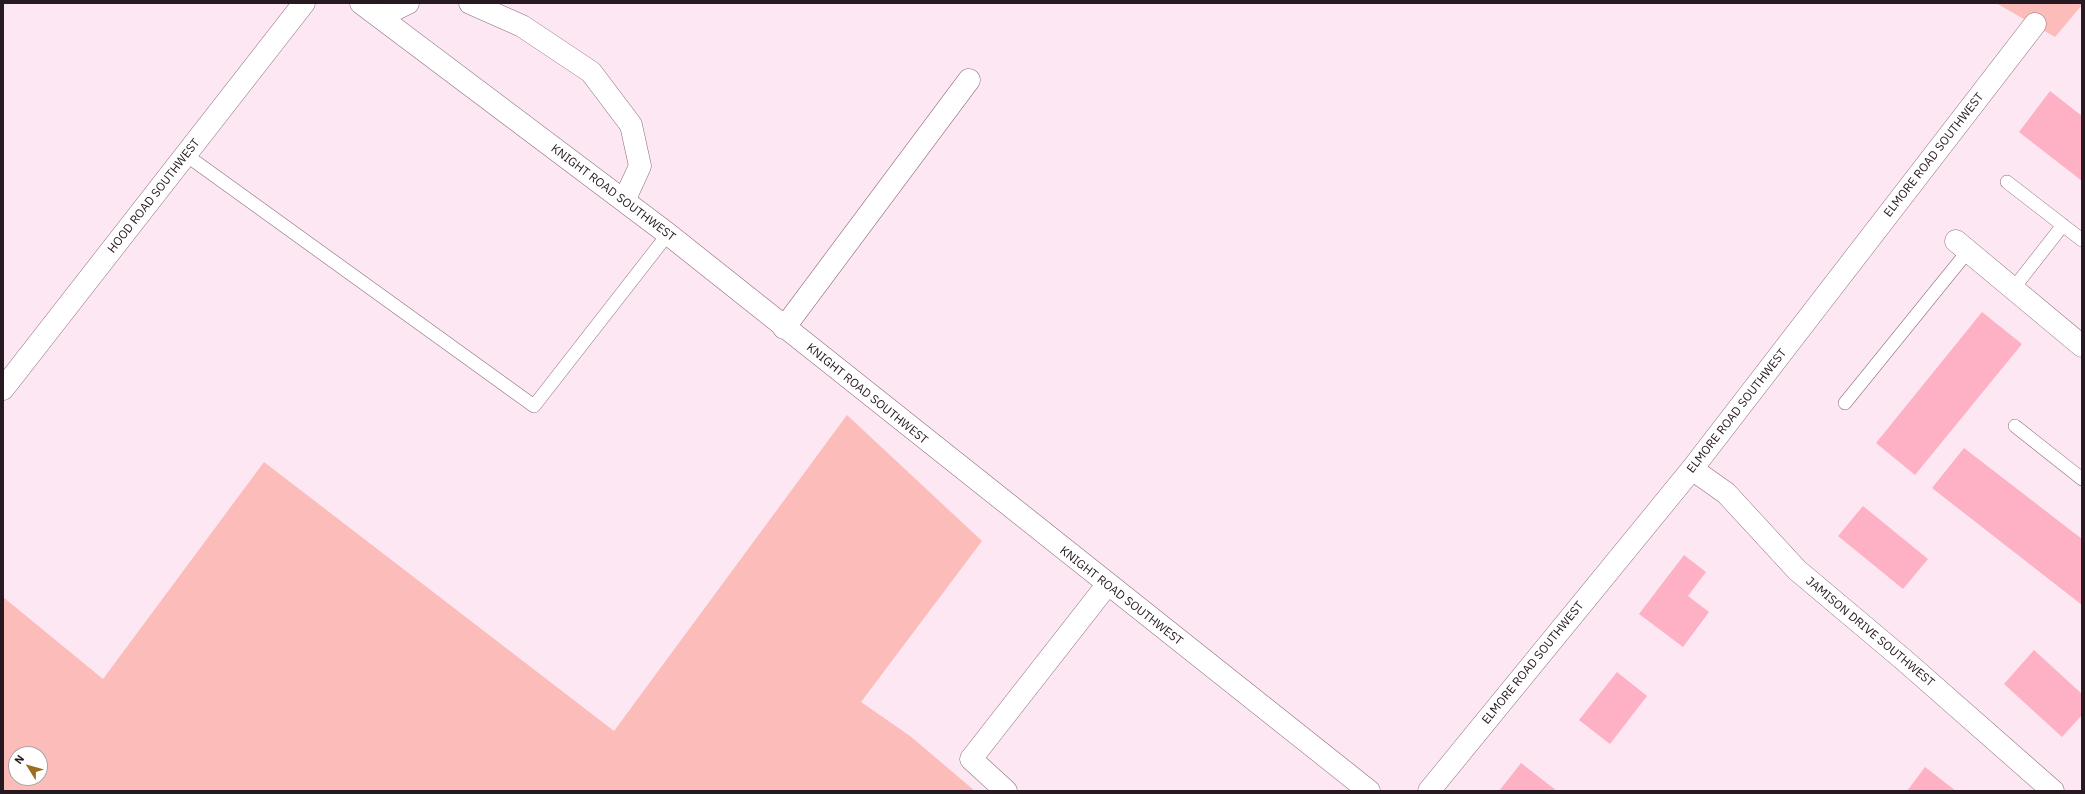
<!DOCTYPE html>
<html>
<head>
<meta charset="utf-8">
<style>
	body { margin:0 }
	#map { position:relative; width:2085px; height:794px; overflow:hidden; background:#fde7f2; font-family:"IBM Plex Sans",sans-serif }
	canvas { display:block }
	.frame { position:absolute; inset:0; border:4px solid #261921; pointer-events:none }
	.north { position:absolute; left:8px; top:746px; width:40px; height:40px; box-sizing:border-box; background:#fff; border:1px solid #a8a3a6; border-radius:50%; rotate:307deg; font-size:11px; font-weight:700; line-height:16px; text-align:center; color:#261921 }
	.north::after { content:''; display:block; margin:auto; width:14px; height:18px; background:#9c6f1f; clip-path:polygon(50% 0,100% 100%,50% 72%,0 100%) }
</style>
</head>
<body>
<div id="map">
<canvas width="2085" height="794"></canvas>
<div class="frame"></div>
<div class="north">N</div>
</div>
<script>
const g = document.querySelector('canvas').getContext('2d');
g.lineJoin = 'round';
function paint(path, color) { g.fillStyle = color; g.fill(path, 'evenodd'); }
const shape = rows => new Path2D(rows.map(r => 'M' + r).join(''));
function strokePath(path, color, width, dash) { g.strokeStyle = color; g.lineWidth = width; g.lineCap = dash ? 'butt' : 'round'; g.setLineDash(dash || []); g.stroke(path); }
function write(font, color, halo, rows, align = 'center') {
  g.font = font + ' "IBM Plex Sans",sans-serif'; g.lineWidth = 3; g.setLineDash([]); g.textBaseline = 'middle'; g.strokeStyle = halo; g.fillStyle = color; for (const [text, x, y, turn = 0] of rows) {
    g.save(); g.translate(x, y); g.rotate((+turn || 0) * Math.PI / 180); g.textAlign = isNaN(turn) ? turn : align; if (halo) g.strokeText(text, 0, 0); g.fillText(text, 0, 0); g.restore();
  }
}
paint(shape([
	[1996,3,2082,3,2082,5,2055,37],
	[847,415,982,541,861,702,910,736,975,791,3,791,3,597,103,679,264,462,614,731],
	[16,754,40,754,40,778,16,778]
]), '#fcbcba');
paint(shape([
	[2050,91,2082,116,2082,181,2019,132],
	[1982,312,2022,344,1915,475,1876,443],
	[1964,448,2082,539,2082,605,1932,488],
	[1863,506,1928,559,1903,589,1838,536],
	[1684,555,1706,572,1688,596,1709,612,1683,647,1639,614],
	[2034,650,2082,694,2082,715,2062,737,2004,684],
	[1617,672,1647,696,1610,744,1579,720],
	[1521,763,1557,791,1499,791],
	[1925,767,1956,791,1907,791]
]), '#feb1c5');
const lane = shape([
	[186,155,534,406,668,234],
	[2007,182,2082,240],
	[2013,289,2063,225],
	[1845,403,1968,251],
	[2015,426,2082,479]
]);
const street = shape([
	[361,3,668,234,1369,791],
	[470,3,522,26,591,72,631,125,640,166,624,201],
	[380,17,408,3],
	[1956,241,2082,346],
	[784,328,969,80],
	[3,389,304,3],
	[1692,469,1726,493,1797,570,1904,660,2053,791],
	[1006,791,971,759,1107,585],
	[1429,791,1692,469,2035,24]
]);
strokePath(lane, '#8c6c7e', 14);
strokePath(street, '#8c6c7e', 23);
strokePath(lane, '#fff', 13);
strokePath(street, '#fff', 22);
write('12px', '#261921', '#fff', [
	["ELMORE ROAD SOUTHWEST",1934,155,-52],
	["KNIGHT ROAD SOUTHWEST",613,193,37],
	["HOOD ROAD SOUTHWEST",154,196,-52],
	["KNIGHT ROAD SOUTHWEST",867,394,39],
	["ELMORE ROAD SOUTHWEST",1737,411,-52],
	["KNIGHT ROAD SOUTHWEST",1121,596,38],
	["JAMISON DRIVE SOUTHWEST",1870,632,40],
	["ELMORE ROAD SOUTHWEST",1533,663,-51]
]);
</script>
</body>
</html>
